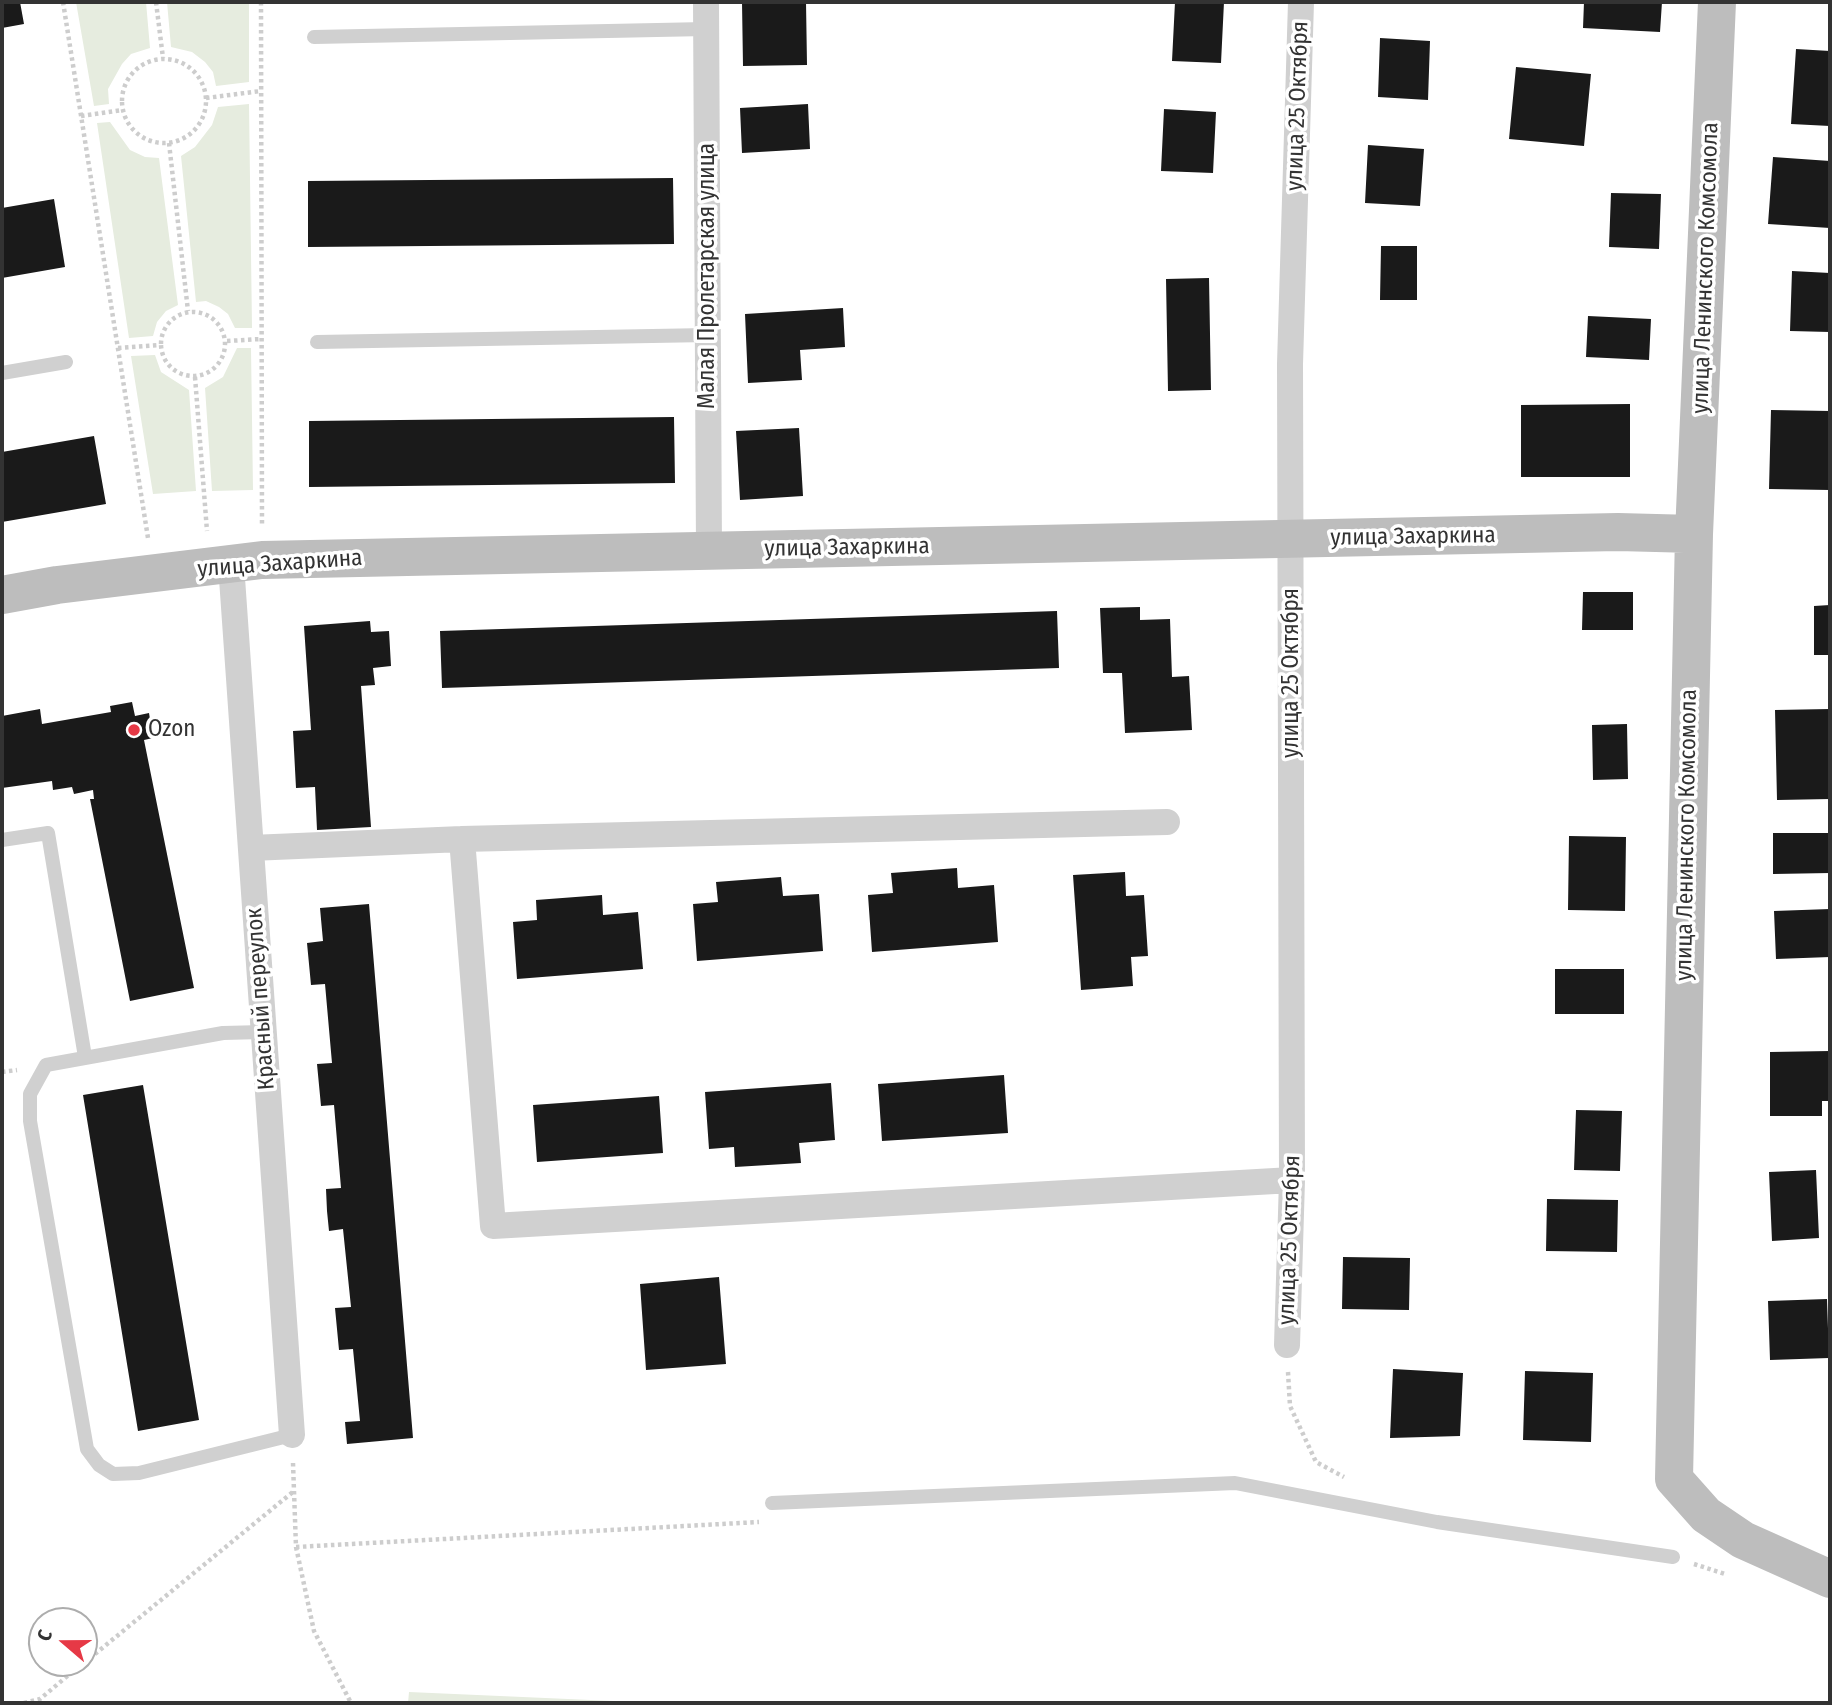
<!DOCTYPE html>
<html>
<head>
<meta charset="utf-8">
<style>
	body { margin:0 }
	#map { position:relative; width:1832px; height:1705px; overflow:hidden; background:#fff; font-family:"Fira Sans Condensed",sans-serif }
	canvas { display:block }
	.frame { position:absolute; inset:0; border:4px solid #333; pointer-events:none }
	.north { position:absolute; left:28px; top:1607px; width:70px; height:70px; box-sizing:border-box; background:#fff; border:2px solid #adadad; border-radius:50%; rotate:290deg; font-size:19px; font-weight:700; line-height:28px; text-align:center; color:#333 }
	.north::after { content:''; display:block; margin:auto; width:24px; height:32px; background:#e63946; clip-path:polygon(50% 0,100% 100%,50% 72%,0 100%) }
</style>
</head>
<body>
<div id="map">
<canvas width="1832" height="1705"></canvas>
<div class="frame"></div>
<div class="north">С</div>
</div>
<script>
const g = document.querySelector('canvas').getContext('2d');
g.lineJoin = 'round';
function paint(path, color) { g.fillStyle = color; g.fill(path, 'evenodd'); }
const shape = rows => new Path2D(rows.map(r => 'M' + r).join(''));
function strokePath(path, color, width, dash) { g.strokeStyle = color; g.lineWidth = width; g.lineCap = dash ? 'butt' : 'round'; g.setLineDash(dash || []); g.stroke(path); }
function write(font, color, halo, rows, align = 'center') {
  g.font = font + ' "Fira Sans Condensed",sans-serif'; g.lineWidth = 7; g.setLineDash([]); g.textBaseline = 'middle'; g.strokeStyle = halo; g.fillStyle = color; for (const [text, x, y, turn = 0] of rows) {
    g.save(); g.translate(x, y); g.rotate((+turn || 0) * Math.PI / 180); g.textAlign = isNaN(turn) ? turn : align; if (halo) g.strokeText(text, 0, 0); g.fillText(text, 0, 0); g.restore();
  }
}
paint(shape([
	[76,2,146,2,150,48,131,54,122,64,108,89,109,104,94,106],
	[167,2,249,2,249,82,216,86,213,72,205,62,192,52,171,47],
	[249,104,252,328,235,328,228,314,219,307,206,301,196,302,181,156,195,147,212,125,218,107],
	[110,122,130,150,145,157,159,158,178,305,166,311,157,322,153,336,129,338,97,123],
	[237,348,251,348,253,490,212,491,205,388,223,377],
	[155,355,161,372,189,390,196,491,153,494,131,356],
	[409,1692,659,1703,408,1703]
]), '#e6ecdf');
paint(shape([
	[2,2,20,2,24,24,2,28],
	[742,2,806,2,807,65,743,66],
	[1175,2,1224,2,1221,63,1172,61],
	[1584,2,1662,2,1660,32,1583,28],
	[1380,38,1430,41,1428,100,1378,97],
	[1796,49,1830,51,1830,126,1791,124],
	[1516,67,1591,74,1584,146,1509,139],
	[808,104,810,149,742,153,740,108],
	[1164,109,1216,112,1213,173,1161,171],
	[1368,145,1424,149,1420,206,1365,203],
	[1773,157,1830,161,1830,228,1768,224],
	[673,178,674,244,308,247,308,181],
	[1611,193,1661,194,1659,249,1609,247],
	[54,199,65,267,2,278,2,208],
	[1381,246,1417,246,1417,300,1380,300],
	[1792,271,1830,273,1830,332,1790,331],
	[1209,278,1211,390,1168,391,1166,279],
	[843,308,845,347,800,350,802,380,748,383,745,314],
	[1588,316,1651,319,1649,360,1586,357],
	[1630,404,1630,477,1521,477,1521,405],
	[1771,410,1830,411,1830,490,1769,489],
	[674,417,675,483,309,487,309,421],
	[799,428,803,496,740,500,736,431],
	[94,436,106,504,2,522,2,452],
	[1583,592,1633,592,1633,630,1582,630],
	[1830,605,1830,655,1814,655,1814,606],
	[1140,607,1140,620,1170,619,1172,677,1189,676,1192,730,1125,733,1122,673,1103,673,1100,608],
	[1057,611,1059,668,442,688,440,631],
	[370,621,371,632,389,631,391,666,373,668,375,685,361,686,371,827,317,830,315,787,296,788,293,731,311,730,304,626],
	[132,702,135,716,149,713,153,738,144,740,194,988,130,1001,90,799,94,799,93,790,74,794,72,787,53,790,52,781,2,788,2,716,40,709,42,724,111,712,110,706],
	[1830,709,1830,799,1777,800,1775,710],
	[1627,724,1628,779,1593,780,1592,725],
	[1773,833,1830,833,1830,873,1773,874],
	[1569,836,1626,837,1625,911,1568,910],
	[957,868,958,888,994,885,998,942,872,952,868,895,893,893,891,873],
	[1125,872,1126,896,1144,895,1148,956,1131,957,1133,986,1081,990,1073,875],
	[781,877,783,896,819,894,823,951,697,961,693,904,718,902,716,882],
	[602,895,603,915,638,912,643,969,517,979,513,922,537,920,536,900],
	[369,904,413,1438,347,1444,345,1422,360,1421,353,1349,339,1350,335,1308,351,1307,343,1229,329,1231,327,1211,326,1189,341,1188,334,1105,321,1106,317,1064,332,1063,325,984,311,985,307,943,323,941,320,908],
	[1830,909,1830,957,1776,959,1774,911],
	[1555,969,1624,969,1624,1014,1555,1014],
	[1830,1051,1830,1101,1822,1101,1822,1116,1770,1116,1770,1052],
	[1004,1075,1008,1133,882,1141,878,1084],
	[831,1083,835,1140,799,1143,801,1163,735,1167,734,1147,709,1149,705,1092],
	[143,1085,199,1420,138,1431,83,1095],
	[659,1096,663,1153,537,1162,533,1105],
	[1576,1110,1622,1111,1620,1171,1574,1170],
	[1816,1170,1819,1238,1772,1241,1769,1172],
	[1547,1199,1618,1200,1617,1252,1546,1251],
	[1343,1257,1410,1258,1409,1310,1342,1309],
	[719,1277,726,1364,646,1370,640,1284],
	[1827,1299,1829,1358,1770,1360,1768,1301],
	[1393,1369,1463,1373,1460,1436,1390,1438],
	[1525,1371,1593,1373,1591,1442,1523,1440]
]), '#1a1a1a');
strokePath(shape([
	[63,2,148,538],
	[156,2,163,58],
	[261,2,262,524],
	'122 101a42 42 0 1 1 84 0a42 42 0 1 1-84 0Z',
	[206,98,261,91],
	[81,116,122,110],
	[169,143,188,311],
	'161 344a32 32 0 1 1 64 0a32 32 0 1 1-64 0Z',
	[227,341,261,339],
	[118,348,160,345],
	[195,377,207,531],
	[2,1072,17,1070],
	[1288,1372,1290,1406,1316,1462,1344,1477],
	[293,1463,296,1547,759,1522],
	[296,1547,314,1631,351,1703],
	[1694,1564,1725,1574],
	[84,1663,294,1491],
	[24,1703,40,1699,83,1663]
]), '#cdcdcd', 4.5, [3.5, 3.5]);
strokePath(shape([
	[314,37,706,29],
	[317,342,708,335],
	[2,373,66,362],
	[2,840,48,833,85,1057],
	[263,1032,223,1033,46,1065,30,1094,30,1121,87,1449,99,1465,113,1474,139,1473,292,1435],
	[772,1503,1235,1483,1437,1522,1673,1557]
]), '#d0d0d0', 14);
strokePath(shape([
	[706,2,709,550],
	[231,564,292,1435],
	[462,839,493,1226,1292,1180],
	[251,848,462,839,1167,822],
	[1287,1345,1292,1180,1290,364,1301,2]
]), '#d0d0d0', 26);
strokePath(shape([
	[1717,2,1694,534,1674,1479,1706,1515,1743,1540,1830,1579],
	[2,595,57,585,262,560,1618,532,1694,534]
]), '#bdbdbd', 38);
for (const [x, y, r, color] of [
	[134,730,7,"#e63946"]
]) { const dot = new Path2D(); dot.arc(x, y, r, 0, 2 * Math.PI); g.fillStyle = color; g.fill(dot); strokePath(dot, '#fff', 2.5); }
write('23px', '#333', '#fff', [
	["улица 25 Октября",1298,106,-88],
	["улица Ленинского Комсомола",1706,268,-88],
	["Малая Пролетарская улица",708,276,-90],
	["улица Захаркина",1413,537,-1],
	["улица Захаркина",847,548,-1],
	["улица Захаркина",280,564,-4],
	["улица 25 Октября",1292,673,-90],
	["улица Ленинского Комсомола",1687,835,-89],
	["Красный переулок",261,999,-94],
	["улица 25 Октября",1290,1240,-88]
]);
write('23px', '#333', '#fff', [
	["Ozon",148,730]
], 'left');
</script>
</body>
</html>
